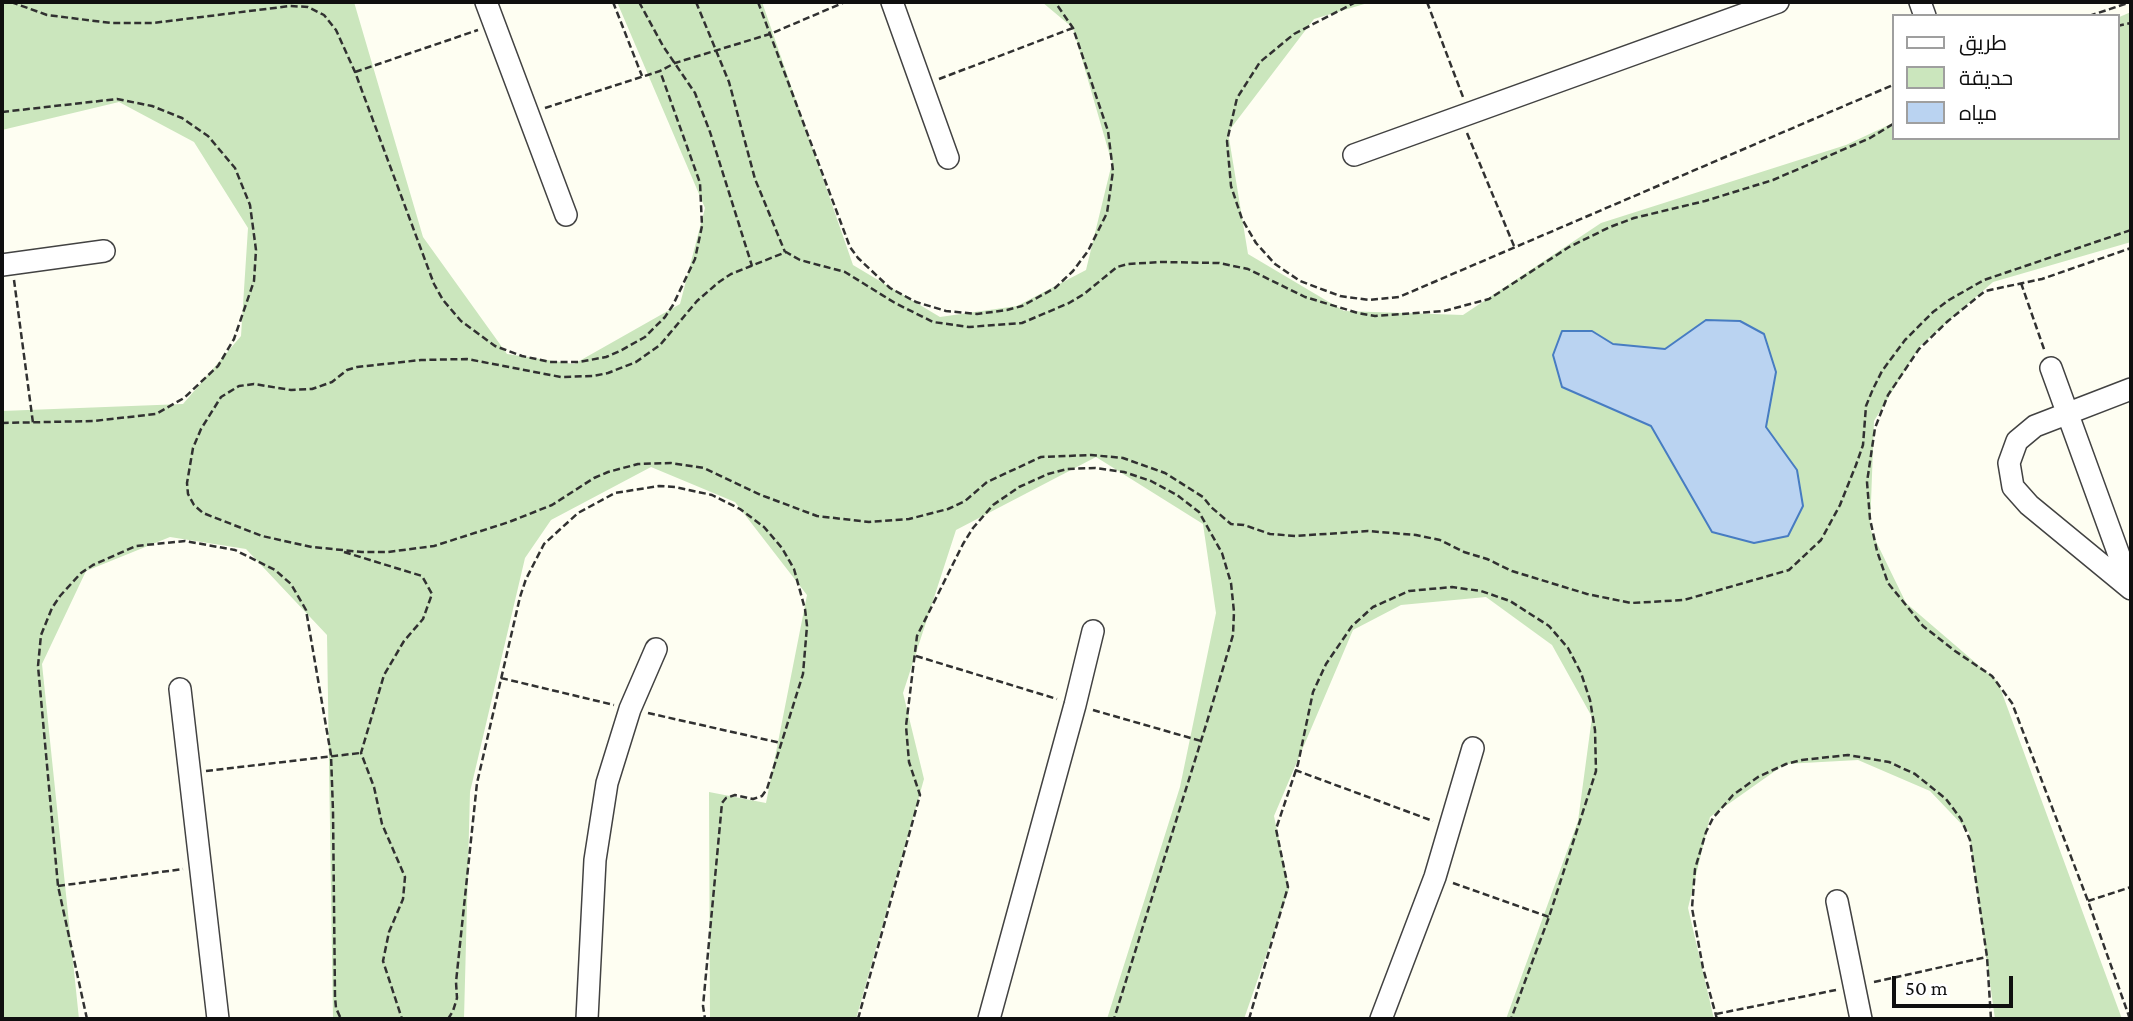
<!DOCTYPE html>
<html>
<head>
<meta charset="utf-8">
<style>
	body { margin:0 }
	#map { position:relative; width:2133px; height:1021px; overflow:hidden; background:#fefef2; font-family:"Crimson Pro",Cairo,serif }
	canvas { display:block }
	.frame { position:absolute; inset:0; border:4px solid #0f0f0f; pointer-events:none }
	.legend { position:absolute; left:1892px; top:14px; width:228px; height:126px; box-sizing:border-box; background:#fff; border:2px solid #9f9f9f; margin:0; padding:9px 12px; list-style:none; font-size:21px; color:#0f0f0f }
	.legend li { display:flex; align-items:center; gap:14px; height:35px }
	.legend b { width:35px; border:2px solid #9f9f9f }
	.scale { position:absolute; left:1892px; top:976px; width:121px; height:32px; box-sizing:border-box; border:4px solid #0f0f0f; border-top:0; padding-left:9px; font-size:21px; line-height:24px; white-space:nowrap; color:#0f0f0f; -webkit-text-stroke:5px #fff; paint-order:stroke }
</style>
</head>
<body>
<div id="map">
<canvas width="2133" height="1021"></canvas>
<div class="frame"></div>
<ul class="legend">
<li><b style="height:9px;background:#fff"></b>طريق</li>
<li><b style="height:19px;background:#cbe6bd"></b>حديقة</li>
<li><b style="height:19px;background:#bad3f1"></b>مياه</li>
</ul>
<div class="scale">50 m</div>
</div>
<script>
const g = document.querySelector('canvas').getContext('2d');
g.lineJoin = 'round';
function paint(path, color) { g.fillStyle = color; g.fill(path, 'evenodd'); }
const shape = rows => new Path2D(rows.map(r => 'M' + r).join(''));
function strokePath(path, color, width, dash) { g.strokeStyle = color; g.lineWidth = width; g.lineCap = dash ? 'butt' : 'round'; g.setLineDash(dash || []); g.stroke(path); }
paint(shape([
	[2,2,354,2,423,237,507,354,574,364,680,304,705,208,617,2,762,2,853,265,940,317,1017,306,1086,270,1112,163,1073,28,1042,2,1371,2,1314,19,1228,132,1248,254,1344,311,1463,315,1601,223,1846,145,1893,123,1893,138,2117,138,2117,18,2131,12,2131,242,1993,282,1920,346,1874,421,1870,529,1906,603,1998,682,2122,1019,1995,1019,1969,832,1930,791,1858,760,1785,764,1710,817,1688,908,1714,1019,1506,1019,1578,821,1592,717,1552,645,1486,597,1401,605,1353,630,1274,816,1289,889,1244,1019,1107,1019,1180,787,1216,613,1203,524,1096,457,956,530,903,693,924,779,856,1019,710,1019,709,792,766,803,807,595,735,502,651,467,551,520,525,558,470,792,464,1018,333,1018,327,635,246,549,170,537,86,571,42,664,79,1019,2,1019,2,411,183,404,241,336,248,228,194,142,119,102,2,130]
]), '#cbe6bd');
const water = shape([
	[1706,320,1740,321,1764,334,1776,372,1766,427,1797,470,1803,506,1788,536,1754,543,1712,532,1651,426,1562,387,1553,355,1562,331,1592,331,1613,344,1665,349,1706,320]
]);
paint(water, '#bad3f1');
strokePath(water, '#477cc2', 2);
const minor = shape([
	[486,2,566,215],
	[892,2,948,158],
	[1920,2,1925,16],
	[1354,155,1778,2],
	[2,265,104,251],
	[2051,368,2131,588],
	[2131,389,2035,426,2017,441,2009,463,2013,487,2029,505,2131,589],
	[180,689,218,1019],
	[1837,901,1861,1019],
	[587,1019,595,860,607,783,630,709,656,649],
	[989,1019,1075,705,1093,631],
	[1381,1019,1435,877,1473,748]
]);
strokePath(minor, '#424242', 24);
strokePath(shape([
	[11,2,47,15,111,23,153,23,290,6,308,7,324,15,336,30,355,72,434,284,443,300,461,321,495,346,522,356,550,362,579,362,606,357,620,351,645,337,665,317,673,305,695,259,702,226,700,183,660,71],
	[613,2,642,76],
	[639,2,663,46,695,93,710,132,752,266],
	[696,2,729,82,755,179,785,252],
	[758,2,850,247,858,258,890,288,916,302,946,311,977,314,1007,310,1022,306,1055,288,1073,271,1088,251,1107,213,1113,171,1108,131,1073,28,1055,2],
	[1356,2,1294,34,1260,62,1237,98,1227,141,1231,186,1242,219,1256,243,1275,264,1300,281,1340,296,1369,300,1399,297,1893,85],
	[1427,2,1463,97],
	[2089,16,2131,2],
	[2117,26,2131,23],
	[355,72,478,30],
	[939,79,1073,28],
	[545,108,660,71,675,63,770,34,845,2],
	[2,112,117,99,152,106,182,118,208,136,235,168,250,205,256,250,254,281,234,339,218,366,184,398,156,414,93,421,2,423],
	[1893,124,1870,138,1773,180,1705,201,1634,218,1610,227,1569,247,1489,299,1444,311,1375,316,1358,313,1305,297,1248,269,1219,263,1161,262,1128,264,1117,267,1084,294,1069,303,1022,323,969,327,933,322,895,303,845,272,800,260,786,252,731,274,719,282,697,301,660,345,636,362,608,373,593,376,561,377,467,359,421,360,357,367,347,370,332,382,312,389,291,390,254,384,239,386,221,397,201,429,193,448,187,483,188,494,194,505,203,513,262,536,312,547,362,552,388,552,434,546,509,522,552,505,594,478,608,472,638,464,671,463,704,468,761,495,817,516,869,522,909,519,948,509,965,501,987,482,1041,457,1091,455,1123,458,1165,473,1203,497,1211,507,1231,524,1244,525,1270,534,1296,536,1368,531,1416,535,1440,540,1464,552,1487,559,1512,571,1587,594,1631,603,1684,600,1789,570,1821,540,1840,505,1856,465,1863,445,1866,406,1873,389,1882,371,1905,340,1933,312,1949,300,1984,280,2131,230],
	[1467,133,1514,246],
	[14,280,33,423],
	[2021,283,2045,352],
	[344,552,422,576,432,594,423,619,404,641,384,675,361,753,374,787,382,824,405,877,403,899,389,932,383,961,402,1019],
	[916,656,1057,699],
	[501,678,614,705],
	[1093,710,1201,741],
	[648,713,781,743],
	[1295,770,1433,821],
	[206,771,360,753],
	[1453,883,1549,917],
	[58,886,183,869],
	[2088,901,2131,887],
	[1874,982,1987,957],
	[1716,1014,1836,990],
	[87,1019,58,886,38,666,41,635,52,608,60,596,81,573,93,565,136,546,185,541,235,550,275,570,291,584,306,610,331,755,333,811,335,997,336,1008,341,1019],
	[448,1019,453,1011,457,998,456,982,477,783,520,597,526,579,544,544,578,513,615,493,659,486,675,487,712,495,740,509,764,527,782,548,794,569,805,609,807,626,803,674,767,789,762,796,753,799,735,795,726,798,722,803,703,1006,705,1019],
	[858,1019,920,795,909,762,906,726,917,636,963,544,973,528,993,505,1019,487,1048,474,1067,469,1095,468,1124,472,1151,481,1177,495,1199,512,1222,553,1231,583,1234,612,1233,635,1206,725,1114,1019],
	[1249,1019,1288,887,1276,829,1298,764,1313,692,1326,664,1352,626,1373,607,1409,591,1452,587,1481,591,1510,601,1549,626,1568,648,1581,673,1590,700,1595,730,1596,771,1549,917,1511,1019],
	[1717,1019,1703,968,1692,908,1695,869,1706,832,1713,818,1733,795,1758,777,1786,764,1802,760,1848,755,1889,762,1915,774,1946,799,1961,819,1970,840,1987,957,1991,1019],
	[2130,1019,2088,901,2012,703,1992,676,1955,651,1923,626,1888,583,1877,551,1870,519,1867,482,1875,428,1888,395,1919,349,1948,321,1985,291,2042,279,2131,248]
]), '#313131', 2.5, [7, 3.5]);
strokePath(minor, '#fff', 21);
</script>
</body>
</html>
